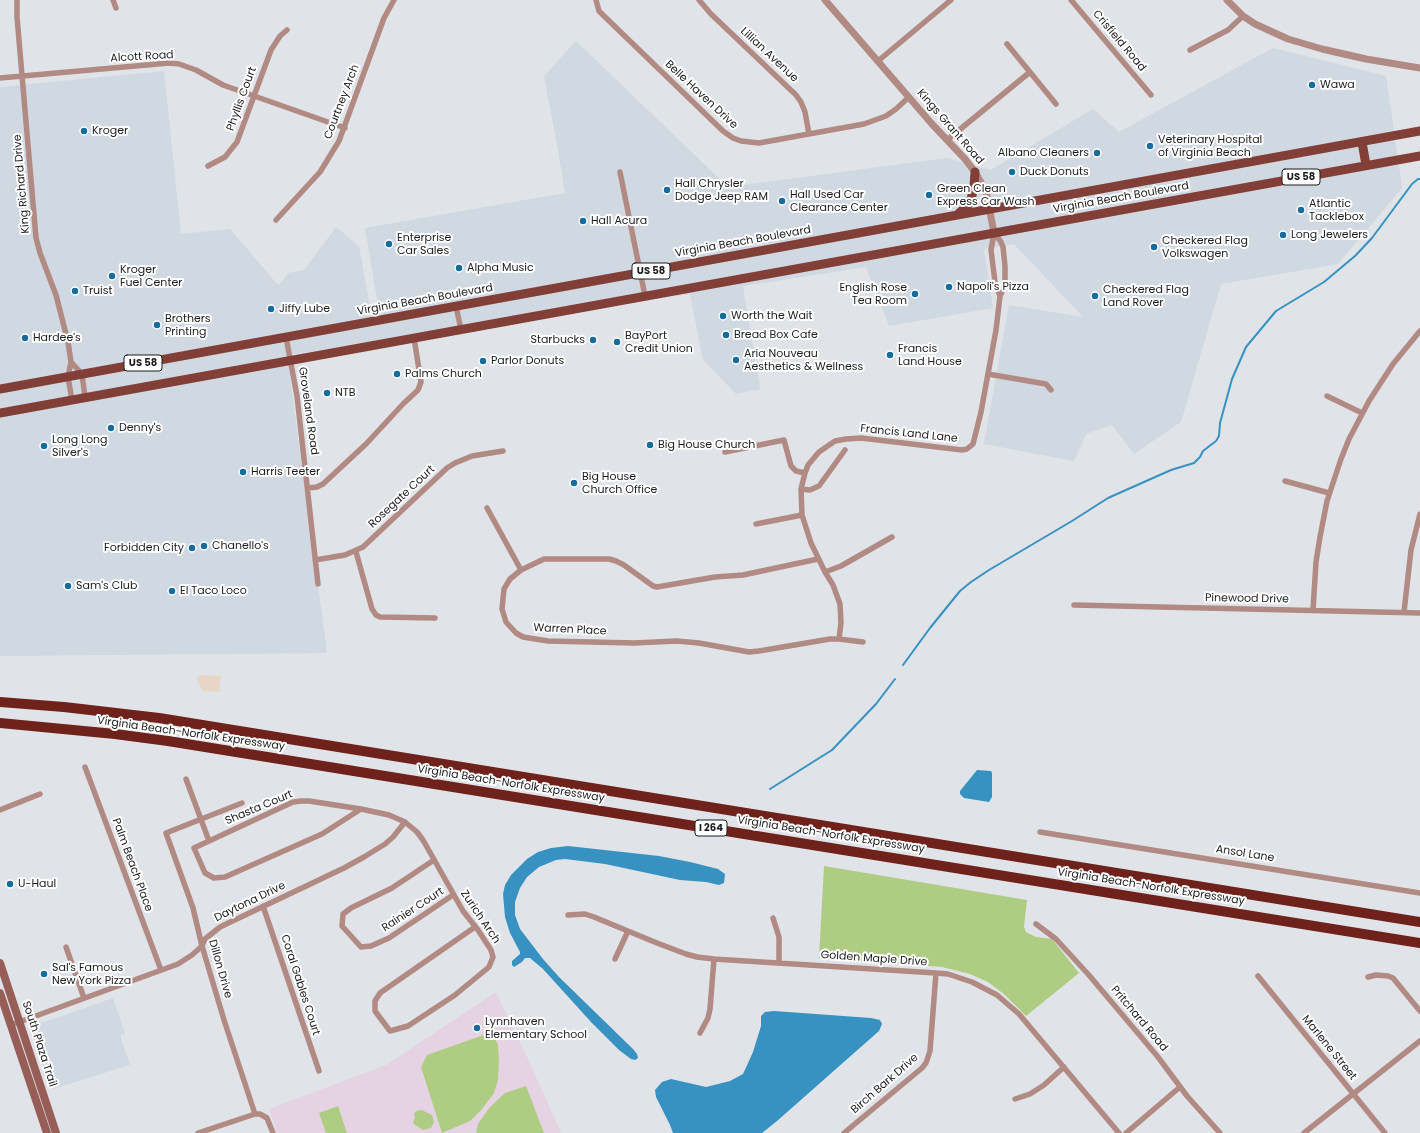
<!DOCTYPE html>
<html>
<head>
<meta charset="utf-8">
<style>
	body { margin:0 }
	canvas { display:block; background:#e0e3e7 }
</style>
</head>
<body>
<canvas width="1420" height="1133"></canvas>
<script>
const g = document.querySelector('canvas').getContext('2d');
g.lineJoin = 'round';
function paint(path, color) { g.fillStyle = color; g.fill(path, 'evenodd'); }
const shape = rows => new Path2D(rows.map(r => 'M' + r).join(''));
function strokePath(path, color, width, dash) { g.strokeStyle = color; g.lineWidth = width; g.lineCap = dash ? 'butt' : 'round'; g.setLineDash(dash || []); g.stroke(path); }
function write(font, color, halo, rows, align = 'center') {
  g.font = font + ' Poppins,sans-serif'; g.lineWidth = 4; g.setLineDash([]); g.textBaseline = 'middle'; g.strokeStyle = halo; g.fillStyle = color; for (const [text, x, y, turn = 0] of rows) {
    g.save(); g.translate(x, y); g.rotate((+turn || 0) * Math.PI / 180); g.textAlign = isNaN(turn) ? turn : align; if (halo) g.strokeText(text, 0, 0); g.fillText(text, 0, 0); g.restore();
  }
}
paint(shape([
	[576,41,728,187,947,158,991,170,1093,109,1119,132,1273,48,1386,76,1402,188,1338,264,1221,284,1181,422,1134,454,1112,425,1086,434,1074,461,984,444,1009,305,1083,317,1014,244,984,249,993,308,889,326,866,267,743,286,760,389,736,394,703,360,690,294,287,355,327,653,0,656,0,87,164,71,181,234,230,229,278,285,281,283,288,273,304,270,336,227,359,246,370,307,378,305,365,228,565,193,558,150,544,76],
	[113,998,125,1033,121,1035,121,1038,130,1065,53,1089,33,1030,33,1027,36,1025]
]), '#d0d8e2');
paint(shape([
	[200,675,221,676,219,692,203,691,196,679]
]), '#e8d5c6');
paint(shape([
	[496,992,534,1072,561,1133,277,1133,269,1109,386,1065]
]), '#e5d3e4');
paint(shape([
	[824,866,1027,900,1024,927,1026,932,1036,937,1052,939,1079,973,1026,1016,1004,994,988,982,970,974,942,967,819,958],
	[492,1032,498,1045,499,1061,498,1080,494,1093,482,1109,470,1121,442,1133,421,1067,427,1055],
	[526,1086,544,1133,476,1133,478,1124,490,1107,505,1093],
	[338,1106,347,1133,326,1133,319,1113],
	[422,1110,432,1115,434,1122,431,1128,423,1130,414,1124,413,1122,415,1117,414,1114,416,1111]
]), '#aecd83');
paint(shape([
	[977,770,991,771,992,773,992,797,989,802,964,798,960,794,960,791],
	[568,846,659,856,690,862,718,869,725,874,724,883,719,885,706,882,680,880,605,864,565,859,556,860,539,867,527,877,520,888,515,902,515,915,520,929,543,959,559,977,633,1049,637,1054,638,1058,635,1060,631,1059,619,1050,591,1022,543,969,530,958,525,958,522,962,514,967,512,965,512,961,520,954,520,952,510,933,505,917,503,894,505,885,511,875,527,859,538,852,551,848],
	[774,1011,871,1018,880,1020,882,1024,879,1031,777,1121,762,1133,673,1133,670,1125,656,1097,655,1090,662,1082,671,1079,706,1087,730,1081,743,1074,753,1052,761,1026,761,1016,765,1012]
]), '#3792c2');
strokePath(shape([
	[903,665,930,628,960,591,971,582,989,570,1072,521,1108,498,1171,470,1194,463,1200,457,1203,451,1216,441,1219,436,1220,423,1232,379,1246,347,1276,311,1324,282,1355,256,1372,238,1412,184,1418,179,1420,179],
	[770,789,832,750,876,704,895,679]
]), '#3792c2', 2);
strokePath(shape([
	[17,0,17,17,36,238,40,253,56,295,68,342,71,362,68,377,72,400],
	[113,0,116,8],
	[596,0,599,11,603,15,723,131,733,138,741,141,759,143,864,124,886,116,896,109,909,97],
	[699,0,711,14,796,95,801,102,805,112,809,134],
	[1071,0,1151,95],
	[1007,44,1056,104],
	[1190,50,1228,30,1243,16],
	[878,61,951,0],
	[0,78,169,63,179,64,196,70,223,85,345,128],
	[947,140,1030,72],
	[208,166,225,157,237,142,271,50,280,36,287,30],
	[620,172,645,296],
	[276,220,320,172,339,141,384,18,394,0],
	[994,233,991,250,995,282,1000,296],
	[456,306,461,330],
	[286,337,297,396,318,584],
	[71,362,82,374,85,397],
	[988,374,1046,384,1051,390],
	[1327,396,1362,413],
	[725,452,784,440,791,466,796,471,805,473],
	[1285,481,1329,493],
	[308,488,317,487,323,484,366,444,403,404,418,390,421,382,414,338],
	[801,489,810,490,819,486,845,450],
	[487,508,521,570],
	[756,524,802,515],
	[356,552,372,609,376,615,380,617,435,618],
	[818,559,743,575,715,577,657,587,653,586,624,565,616,561,609,559,544,559,521,570,510,579,504,589,502,609,506,622,516,633,523,637,548,641,634,643,677,641,699,643,749,652,759,651,830,639,839,639,863,642],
	[315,560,345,555,363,547,447,468,455,463,472,456,503,451],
	[825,572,841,566,892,537],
	[1074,605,1420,613],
	[1313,610,1316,562,1320,537,1327,501,1341,459,1349,439,1369,401,1393,364,1420,331],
	[1404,612,1411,550,1420,514],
	[839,639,841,623,840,604,833,585,825,572,811,543,802,515,801,489,805,473,808,465,819,452,835,441,846,439,861,438,962,450,967,449,973,444,981,412,996,330,1000,296,1005,285,1005,266,1003,247,1001,242,994,233],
	[85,767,161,970],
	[186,779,209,841],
	[242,803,166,833,193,908,202,946,224,1020,255,1114],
	[361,809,322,834,225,877,214,878,205,873,194,848,293,802,301,801,309,801,361,809,389,815,405,822,417,832,423,840,463,911,478,930,491,950,493,957,489,967,455,995,408,1026,390,1031,375,1011,375,1001,380,993,475,927],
	[0,810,40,794],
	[1040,832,1420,893],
	[434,860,392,888,351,908,343,914,342,926,361,947,371,946,389,938,453,895],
	[263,906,319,1071],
	[568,915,585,914,594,917,657,943,686,954,697,957,714,959,936,973,948,974,972,982,997,995,1019,1014,1119,1133],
	[773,918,779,937,779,963],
	[1036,924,1056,939,1088,974,1158,1057,1187,1096,1220,1133],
	[66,947,84,998],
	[615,959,628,931],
	[1258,976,1385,1133],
	[1368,977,1376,975,1388,976,1393,978,1420,1011],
	[11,1025,178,964,192,955,202,946,205,939,220,927,344,868,364,857,385,844,393,837,405,822],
	[700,1033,708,1018,710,1009,714,959],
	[1015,1099,1030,1094,1044,1085,1064,1067],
	[198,1133,255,1114,260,1114,267,1118,273,1133],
	[844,1133,922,1068,926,1063,930,1051,936,973],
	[1126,1133,1180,1087],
	[1304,1133,1420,1041]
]), '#b28a84', 5.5);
strokePath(shape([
	[825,0,932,124,965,159,975,172,986,191,994,233],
	[1227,0,1243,16,1255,24,1288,39,1322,49,1366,59,1420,68]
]), '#b28a84', 7);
strokePath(shape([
	[0,963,56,1133],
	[0,993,47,1133]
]), '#975e57', 8);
strokePath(shape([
	[1362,142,1366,165],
	[957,215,969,204,971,200,974,186,975,172],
	[0,389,1420,131],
	[0,413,1420,156]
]), '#823f37', 9);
strokePath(shape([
	[0,702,64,707,159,718,1420,922],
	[0,723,115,734,168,741,1420,943]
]), '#6f211c', 10);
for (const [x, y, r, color] of [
	[1312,85,4,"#166c9c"],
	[84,131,4,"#166c9c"],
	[1150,146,4,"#166c9c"],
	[1097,153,4,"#166c9c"],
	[1012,172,4,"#166c9c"],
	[667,190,4,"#166c9c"],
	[929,195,4,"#166c9c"],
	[782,201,4,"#166c9c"],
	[1301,210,4,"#166c9c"],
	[583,221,4,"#166c9c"],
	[1283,235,4,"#166c9c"],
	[389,244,4,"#166c9c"],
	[1154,247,4,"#166c9c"],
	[459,268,4,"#166c9c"],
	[112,276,4,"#166c9c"],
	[949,287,4,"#166c9c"],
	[75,291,4,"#166c9c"],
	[915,294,4,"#166c9c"],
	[1095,296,4,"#166c9c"],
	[271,309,4,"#166c9c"],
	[723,316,4,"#166c9c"],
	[157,325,4,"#166c9c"],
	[726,335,4,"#166c9c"],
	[25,338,4,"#166c9c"],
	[593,340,4,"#166c9c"],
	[617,342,4,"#166c9c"],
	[890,355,4,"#166c9c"],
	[736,360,4,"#166c9c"],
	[483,361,4,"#166c9c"],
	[397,374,4,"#166c9c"],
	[327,393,4,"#166c9c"],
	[111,428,4,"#166c9c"],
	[650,445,4,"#166c9c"],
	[44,446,4,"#166c9c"],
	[243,472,4,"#166c9c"],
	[574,483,4,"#166c9c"],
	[204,546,4,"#166c9c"],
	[192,548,4,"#166c9c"],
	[68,586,4,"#166c9c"],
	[172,591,4,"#166c9c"],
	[10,884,4,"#166c9c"],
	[44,974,4,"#166c9c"],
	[477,1028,4,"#166c9c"]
]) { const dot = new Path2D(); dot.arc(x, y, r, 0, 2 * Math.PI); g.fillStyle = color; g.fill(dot); strokePath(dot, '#fff', 1.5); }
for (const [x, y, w] of [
	[1301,177,38],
	[651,271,38],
	[143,363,38],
	[711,828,32]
]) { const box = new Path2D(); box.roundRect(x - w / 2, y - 8, w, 16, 3); g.fillStyle = '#fff'; g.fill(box); strokePath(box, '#1b1c1d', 1); }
write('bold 10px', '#1b1c1d', null, [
	["US 58",1301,177],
	["US 58",651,271],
	["US 58",143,363],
	["I 264",711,828]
]);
write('11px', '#1b1c1d', '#fff', [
	["Crisfield Road",1119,41,50],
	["Lillian Avenue",769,55,43],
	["Alcott Road",142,57,-3],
	["Belle Haven Drive",701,95,43],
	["Phyllis Court",242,99,-70],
	["Courtney Arch",342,102,-69],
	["Kings Grant Road",950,127,49],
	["King Richard Drive",22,184,-95],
	["Virginia Beach Boulevard",1121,198,-10],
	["Virginia Beach Boulevard",743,242,-10],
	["Virginia Beach Boulevard",425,300,-10],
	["Groveland Road",308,411,82],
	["Francis Land Lane",909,434,6],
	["Rosegate Court",402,497,-43],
	["Pinewood Drive",1247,599,1],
	["Warren Place",570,630,3],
	["Virginia Beach-Norfolk Expressway",191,734,8],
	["Virginia Beach-Norfolk Expressway",511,784,9],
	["Shasta Court",259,808,-23],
	["Virginia Beach-Norfolk Expressway",831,835,9],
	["Ansol Lane",1245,854,9],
	["Palm Beach Place",132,865,70],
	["Virginia Beach-Norfolk Expressway",1151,887,9],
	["Daytona Drive",250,902,-26],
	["Rainier Court",413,910,-33],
	["Zurich Arch",480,917,56],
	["Golden Maple Drive",874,959,4],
	["Dillon Drive",220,969,74],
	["Coral Gables Court",300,985,72],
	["Pritchard Road",1139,1019,50],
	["South Plaza Trail",39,1044,72],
	["Marlene Street",1329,1048,51],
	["Birch Bark Drive",885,1084,-41]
]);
write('11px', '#1b1c1d', '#fff', [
	["Wawa",1320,85],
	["Kroger",92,131],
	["Veterinary Hospital",1158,140],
	["of Virginia Beach",1158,153],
	["Albano Cleaners",1089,153,"right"],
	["Duck Donuts",1020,172],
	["Hall Chrysler",675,184],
	["Dodge Jeep RAM",675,197],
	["Green Clean",937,189],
	["Express Car Wash",937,202],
	["Hall Used Car",790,195],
	["Clearance Center",790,208],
	["Atlantic",1309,204],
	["Tacklebox",1309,217],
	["Hall Acura",591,221],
	["Long Jewelers",1291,235],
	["Enterprise",397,238],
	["Car Sales",397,251],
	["Checkered Flag",1162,241],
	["Volkswagen",1162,254],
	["Alpha Music",467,268],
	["Kroger",120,270],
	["Fuel Center",120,283],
	["Napoli's Pizza",957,287],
	["English Rose",907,288,"right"],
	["Tea Room",907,301,"right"],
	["Checkered Flag",1103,290],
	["Land Rover",1103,303],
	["Truist",83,291],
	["Jiffy Lube",279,309],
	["Worth the Wait",731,316],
	["Brothers",165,319],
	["Printing",165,332],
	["Bread Box Cafe",734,335],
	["BayPort",625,336],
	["Credit Union",625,349],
	["Hardee's",33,338],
	["Starbucks",585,340,"right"],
	["Francis",898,349],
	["Land House",898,362],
	["Aria Nouveau",744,354],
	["Aesthetics & Wellness",744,367],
	["Parlor Donuts",491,361],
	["Palms Church",405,374],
	["NTB",335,393],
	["Denny's",119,428],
	["Long Long",52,440],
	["Silver's",52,453],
	["Big House Church",658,445],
	["Harris Teeter",251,472],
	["Big House",582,477],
	["Church Office",582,490],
	["Chanello's",212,546],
	["Forbidden City",184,548,"right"],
	["Sam's Club",76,586],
	["El Taco Loco",180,591],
	["U-Haul",18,884],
	["Sal's Famous",52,968],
	["New York Pizza",52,981],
	["Lynnhaven",485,1022],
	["Elementary School",485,1035]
], 'left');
</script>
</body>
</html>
